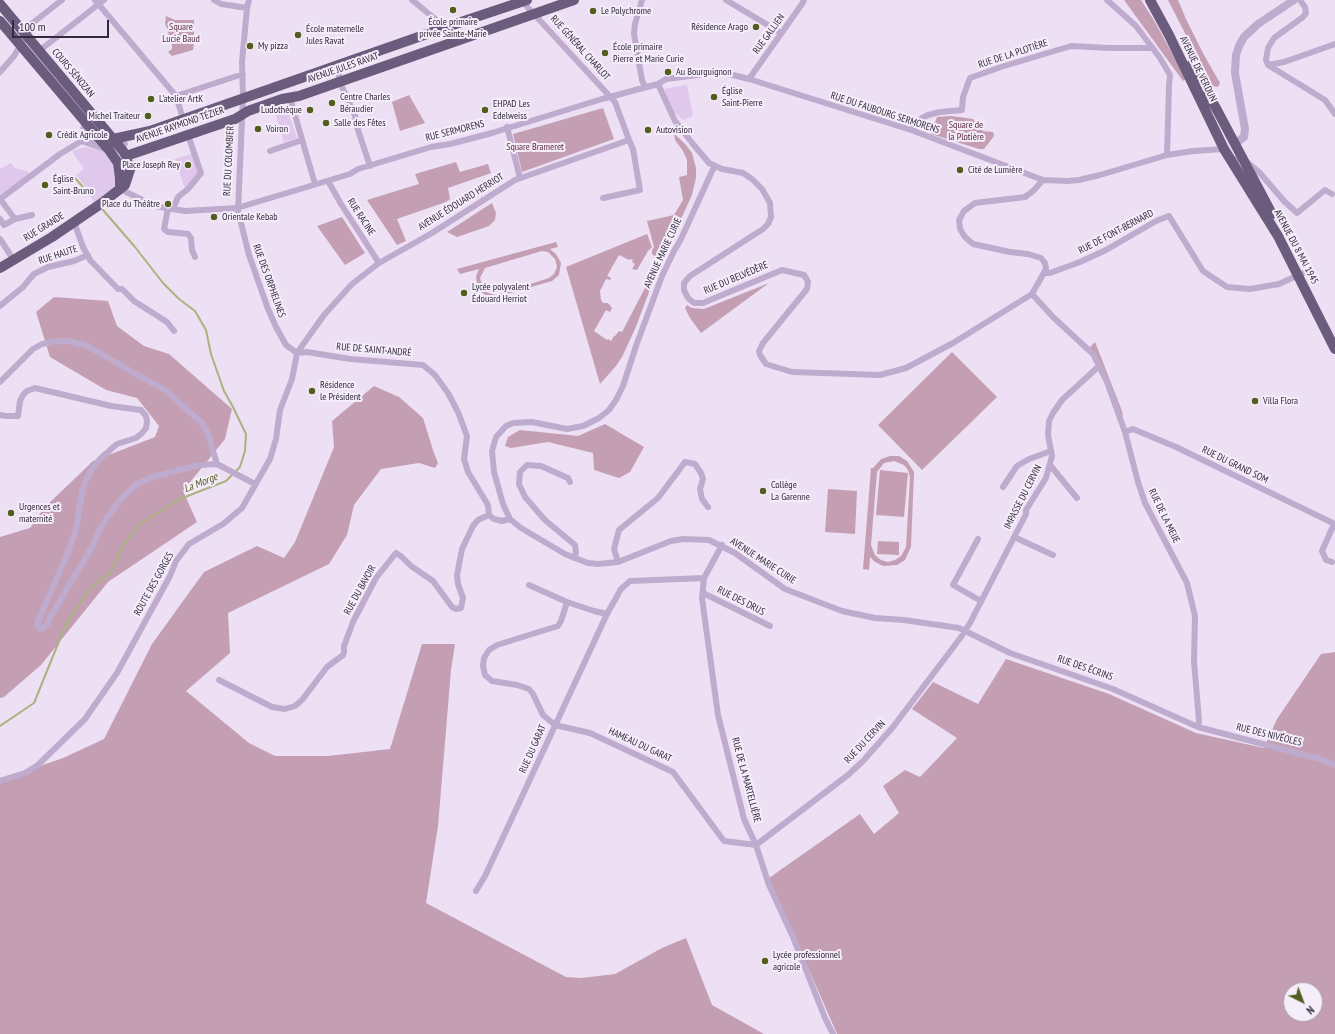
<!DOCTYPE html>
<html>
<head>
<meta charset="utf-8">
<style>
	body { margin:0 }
	#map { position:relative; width:1335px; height:1034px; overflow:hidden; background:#ede0f4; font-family:"PT Sans Narrow",sans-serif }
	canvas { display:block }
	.north { position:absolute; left:1283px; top:982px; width:40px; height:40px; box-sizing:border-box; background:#f6edfb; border:1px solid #a89fae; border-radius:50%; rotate:138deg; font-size:11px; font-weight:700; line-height:16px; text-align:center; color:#322b3b }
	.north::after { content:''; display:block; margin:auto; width:14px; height:18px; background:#525e1e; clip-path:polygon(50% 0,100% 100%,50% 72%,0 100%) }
	.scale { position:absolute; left:12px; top:20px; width:97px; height:18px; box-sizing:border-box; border:2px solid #322b3b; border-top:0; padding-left:5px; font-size:12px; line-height:14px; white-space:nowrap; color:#322b3b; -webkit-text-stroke:3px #f6edfb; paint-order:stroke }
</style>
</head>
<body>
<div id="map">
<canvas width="1335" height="1034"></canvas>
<div class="north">N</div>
<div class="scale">100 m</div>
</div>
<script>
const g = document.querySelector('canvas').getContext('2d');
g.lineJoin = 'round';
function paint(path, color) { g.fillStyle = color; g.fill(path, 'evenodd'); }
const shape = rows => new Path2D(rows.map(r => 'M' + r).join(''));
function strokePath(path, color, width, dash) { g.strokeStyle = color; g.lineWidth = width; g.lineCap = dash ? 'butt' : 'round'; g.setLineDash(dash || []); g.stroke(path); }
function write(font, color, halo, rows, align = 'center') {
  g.font = font + ' "PT Sans Narrow",sans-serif'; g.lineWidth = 4; g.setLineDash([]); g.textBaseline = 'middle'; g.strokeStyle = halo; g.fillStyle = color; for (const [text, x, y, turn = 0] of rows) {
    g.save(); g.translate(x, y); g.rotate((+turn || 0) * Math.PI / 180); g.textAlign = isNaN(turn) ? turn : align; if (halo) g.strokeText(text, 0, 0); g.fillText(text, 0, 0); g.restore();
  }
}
paint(shape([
	[1124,0,1141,0,1155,22,1186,79,1183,81],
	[1168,0,1178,0,1186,19,1204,55,1220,83,1218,87,1212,86],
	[166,16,175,20,194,20,194,35,192,35,191,43,194,43,193,50,172,56,168,52,172,49,172,45,169,39,168,30,165,24],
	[409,95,425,123,400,131,392,102],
	[603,108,614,139,522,172,513,134],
	[951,116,973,119,983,131,993,132,994,136,984,149,979,149,931,134,937,117],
	[674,133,686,145,692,153,696,168,696,178,692,195,658,269,649,269,656,257,652,254,652,250,654,247,647,221,674,215,683,200,679,177,687,175,687,160,683,151,675,140],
	[456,162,460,172,488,164,491,173,448,188,450,199,446,202,397,219,406,241,397,245,367,200,419,184,415,174],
	[492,203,496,213,495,220,489,226,457,237,447,232],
	[342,217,365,253,345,265,317,226],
	[647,234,652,247,648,251,637,270,632,269,635,264,632,262,633,260,630,259,629,260,619,255,607,276,611,278,610,280,606,279,600,291,601,300,603,303,608,303,612,308,610,312,606,310,594,331,607,340,608,339,611,341,614,336,615,336,619,331,622,332,646,286,651,280,654,279,635,329,622,357,616,366,600,384,566,267],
	[556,242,558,247,550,249,556,254,561,263,559,275,552,281,493,298,487,296,481,292,477,284,476,276,479,269,460,274,457,269],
	[542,251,548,252,555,259,557,267,554,274,549,278,496,295,488,293,483,288,480,278,485,268],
	[769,283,701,333,690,318,685,308,687,305,692,308,704,309],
	[54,297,108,301,117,326,144,346,169,354,232,409,225,439,183,491,197,522,108,582,41,665,4,697,0,698,0,537,30,528,44,508,93,461,155,437,159,426,137,398,106,390,50,357,36,312],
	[1095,342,1122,411,1123,417,1120,417,1113,393,1102,366,1090,347],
	[952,352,997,397,922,470,878,425],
	[374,386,399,397,423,418,434,453,438,463,435,468,419,463,381,469,354,505,347,535,329,564,228,613,230,653,186,691,249,743,275,756,328,756,390,749,422,644,455,644,451,670,438,826,426,903,566,977,581,978,615,974,662,948,686,938,712,1005,764,1034,0,1034,0,780,63,758,104,739,152,644,204,572,257,546,284,558,295,542,334,447,332,421],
	[605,424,644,447,630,472,619,478,594,470,593,453,548,442,511,448,505,446,508,437,520,430,578,436],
	[890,456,899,456,907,461,914,472,911,547,905,560,897,565,883,566,875,562,870,557,869,570,863,569,871,468,873,468,881,459],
	[894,461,904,465,908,470,910,477,906,547,901,556,895,560,888,562,881,560,875,555,871,545,877,472,884,463],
	[880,470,908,473,904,517,876,515],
	[828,489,857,491,855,534,825,532],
	[878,541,899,542,899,555,877,554],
	[1335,652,1335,1034,837,1034,769,878,860,814,874,834,899,813,883,786,905,770,920,777,957,738,912,709,933,682,978,704,1006,659,1109,694,1196,733,1264,748,1277,719,1321,654],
	[1291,990,1315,990,1315,1014,1291,1014]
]), '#c49fb3');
paint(shape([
	[687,85,693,116,683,120,673,111,664,89],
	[287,108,297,138,284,142,275,112],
	[86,147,102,151,110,157,114,163,116,182,112,190,94,203,85,186,76,175,84,169,72,151,77,149],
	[194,153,201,173,185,189,175,159],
	[11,163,15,168,27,171,30,174,0,195,0,169]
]), '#e0c7ec');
strokePath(shape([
	[75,178,83,187],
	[0,726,34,703,66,624,91,587,110,573,124,544,141,523,180,499,226,481,240,467,245,451,246,434,233,407,224,391,211,354,206,330,195,311,179,299,163,283,135,247,103,210]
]), '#aab27e', 2);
strokePath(shape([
	[95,0,176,96,183,119],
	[214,0,221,4,247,8],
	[249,0,247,8,242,62,243,97,238,211,249,255,268,309,276,327,286,345,297,353],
	[412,0,446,28],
	[642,0,635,24,634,34,642,80,645,87],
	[726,0,781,33],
	[1107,0,1136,26,1160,58,1170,75,1169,86,1167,155],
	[1300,0,1305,7,1306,13,1303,17,1274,38,1268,48,1266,60,1268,65,1284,62,1335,44],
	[27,26,30,25,62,0],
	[39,51,104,0],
	[336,65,342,87,355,115,356,124,370,166],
	[1268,65,1325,100,1335,114],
	[0,72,14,56,29,31,30,25],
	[749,79,802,4,804,0],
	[658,84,675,121,693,144,709,163,722,169,743,173,752,179,762,189,770,203,771,217,768,224,763,229,690,276,684,283,684,290,688,298,694,303,703,303,782,270,804,275,806,278,808,282,807,289,763,343,759,351,760,355,766,364,792,372,880,375,906,368,953,343,1032,294,1046,269,1045,263,1041,258,1028,254,1010,252,973,244,965,237,960,229,959,220,964,211,975,203,1025,197,1033,191,1043,180],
	[176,96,243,74],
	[290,98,315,184],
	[507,127,520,178],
	[911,130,922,118,928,115,940,112,962,110,963,97,970,78,1001,67,1071,46,1109,48,1152,48],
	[81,141,108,150],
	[81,141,85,120],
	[270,151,302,140],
	[1230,159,1243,159,1248,163,1259,172,1284,201,1297,213,1325,190,1332,194],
	[714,167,681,239,674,251,662,276,636,346,623,386,616,400,609,410,599,418,583,426,567,429,532,422,513,423,506,426,496,437,492,451,494,472,503,504,510,519,521,528,565,554,588,563,598,564,618,562,671,541,683,539,709,540,735,553,785,589,842,611,875,618,904,620,959,628,1010,653,1113,689,1198,727,1320,759,1335,765],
	[328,181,341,204,379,263],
	[120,189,155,206,185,211,237,208,350,174,358,169,431,147,450,144,492,133,602,99,658,84,666,79,721,72,749,79,911,130,1043,180,1067,181,1079,180,1100,175,1167,155,1193,151,1224,149],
	[603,198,640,190,633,149,629,140],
	[0,199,60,154,85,139,125,144],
	[168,208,164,229,168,232,188,234,191,238,192,250,195,257],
	[173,209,178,197,188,189,201,173,188,135],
	[0,219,4,225,15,219,0,199],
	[15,219,32,215],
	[74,222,83,247,90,260,118,289,122,289,134,301,167,322,174,331],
	[0,239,13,259],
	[1045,273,1050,273,1080,262,1106,250,1156,221,1169,216,1203,271,1227,287,1250,289,1279,284,1303,273],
	[1032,294,1053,317,1093,354,1107,382,1125,432,1138,482,1145,503,1187,583,1195,616,1194,661,1199,721,1198,727],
	[0,306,23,287,34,274,48,267,74,261,88,255],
	[297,353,307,352,350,359,423,365,435,375,448,393,458,412,467,436,464,459,468,472,488,505,489,515,494,519,502,521,510,519],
	[0,382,33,349,42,344,58,341,69,341,87,346,166,391,202,423,208,434,217,464,199,465,149,478,136,485,126,494,117,504,102,525,92,547,50,617,48,623,42,629,39,628,38,625,38,621,69,550,76,529,82,492,86,480,92,469,101,458,117,444,136,438,142,433,146,428,147,422,146,416,141,410,111,406,35,388,27,391,23,395,20,401,18,416,6,416,0,415],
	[1125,432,1133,429,1176,447,1335,524],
	[217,464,255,484],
	[1050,465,1077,498],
	[570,482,568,478,541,466,527,465,520,472,519,484,525,497,545,520,575,545,576,553,574,558],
	[1003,487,1017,466,1029,459,1051,451],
	[1014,537,1053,555],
	[978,539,953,585,981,601],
	[722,545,704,578,702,598,718,715,744,819,756,845,769,885,793,937,825,1018,833,1034],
	[618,562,614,549,619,530,658,498,685,462,695,464,701,473,703,479,700,489,702,499,708,507],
	[1332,562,1326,560,1322,551,1334,524],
	[529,585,567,602,594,611,607,614],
	[703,593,770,626],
	[567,602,561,621,558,626,497,645,489,650,484,658,483,666,485,675,492,681,517,685,529,689,533,694,543,715,555,725,590,733,673,772,724,841,756,845,848,775,863,761,893,727,961,637,970,623,1026,514,1026,510,1046,478,1052,456,1048,435,1049,421,1053,413,1062,400,1099,366],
	[219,680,272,707,285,709,295,706,302,700,327,667,343,655,344,652,344,646,353,622,376,578,396,553,402,557,411,566,433,581,452,607,456,609,461,608,463,598,458,584,457,575,462,549,473,526,478,520,489,515],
	[0,781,25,773,38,765,85,719,117,673,170,576,176,561,189,544,223,524,242,508,270,459,276,439,280,410,292,379,297,353,324,315,352,284,379,263,432,233,515,180,629,140,615,102,521,0],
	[476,891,485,876,607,614,621,589,630,581,704,578]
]), '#bfabcd', 6);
strokePath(shape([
	[1235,144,1244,137,1245,129,1235,73,1236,55,1239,46,1244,37,1258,24,1294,0]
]), '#bfabcd', 8);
strokePath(shape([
	[1150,0,1169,35,1224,149,1278,236,1335,349],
	[0,4,123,151,126,156,130,170,125,185,102,203,52,237,0,268],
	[0,21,109,150,118,163,120,178,120,189],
	[1191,65,1217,110,1272,214],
	[113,139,150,131,464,21,527,0],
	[126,156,235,119,248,111,282,99,299,96,574,0]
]), '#6b5b7d', 10);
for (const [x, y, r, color] of [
	[453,10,4,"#525e1e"],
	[593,11,4,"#525e1e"],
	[756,27,4,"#525e1e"],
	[298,35,4,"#525e1e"],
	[250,46,4,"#525e1e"],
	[605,53,4,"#525e1e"],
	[668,72,4,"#525e1e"],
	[714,97,4,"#525e1e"],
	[151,99,4,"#525e1e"],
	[332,103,4,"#525e1e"],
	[310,110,4,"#525e1e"],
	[485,110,4,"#525e1e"],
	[148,116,4,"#525e1e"],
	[326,123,4,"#525e1e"],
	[258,129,4,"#525e1e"],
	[648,130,4,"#525e1e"],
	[49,135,4,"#525e1e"],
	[188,165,4,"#525e1e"],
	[960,170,4,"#525e1e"],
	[45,185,4,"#525e1e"],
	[168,204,4,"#525e1e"],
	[214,217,4,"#525e1e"],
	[464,293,4,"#525e1e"],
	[312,391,4,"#525e1e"],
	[1255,401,4,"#525e1e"],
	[763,491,4,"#525e1e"],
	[11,513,4,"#525e1e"],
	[765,961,4,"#525e1e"]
]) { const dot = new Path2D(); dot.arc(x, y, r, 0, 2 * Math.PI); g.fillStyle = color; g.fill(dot); strokePath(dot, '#f6edfb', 1.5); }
write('10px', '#322b3b', '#f6edfb', [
	["Le Polychrome",601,11],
	["École primaire",453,22,"center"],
	["privée Sainte-Marie",453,34,"center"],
	["Résidence Arago",748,27,"right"],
	["École maternelle",306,29],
	["Jules Ravat",306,41],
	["My pizza",258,46],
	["École primaire",613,47],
	["Pierre et Marie Curie",613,59],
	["Au Bourguignon",676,72],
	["Église",722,91],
	["Saint-Pierre",722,103],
	["Centre Charles",340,97],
	["Béraudier",340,109],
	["L'atelier ArtK",159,99],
	["EHPAD Les",493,104],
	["Edelweiss",493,116],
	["Ludothèque",302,110,"right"],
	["Michel Traiteur",140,116,"right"],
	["Salle des Fêtes",334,123],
	["Voiron",266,129],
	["Autovision",656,130],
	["Crédit Agricole",57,135],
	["Place Joseph Rey",180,165,"right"],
	["Cité de Lumière",968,170],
	["Église",53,179],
	["Saint-Bruno",53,191],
	["Place du Théâtre",160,204,"right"],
	["Orientale Kebab",222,217],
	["Lycée polyvalent",472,287],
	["Édouard Herriot",472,299],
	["Résidence",320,385],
	["le Président",320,397],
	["Villa Flora",1263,401],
	["Collège",771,485],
	["La Garenne",771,497],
	["Urgences et",19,507],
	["maternité",19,519],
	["Lycée professionnel",773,955],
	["agricole",773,967]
], 'left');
write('10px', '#5a2d44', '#f6edfb', [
	["Square",181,27],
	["Lucie Baud",181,39],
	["Square de",966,125],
	["la Plotière",966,137],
	["Square Brameret",535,147]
]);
write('10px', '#322b3b', '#f6edfb', [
	["RUE GALLIEN",769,34,-54],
	["RUE GÉNÉRAL CHARLOT",580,48,48],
	["RUE DE LA PLOTIÈRE",1013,54,-18],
	["AVENUE JULES RAVAT",343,68,-19],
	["AVENUE DE VERDUN",1198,69,64],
	["COURS SÉNOZAN",73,73,50],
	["RUE DU FAUBOURG SERMORENS",885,113,18],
	["AVENUE RAYMOND TÉZIER",180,125,-19],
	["RUE SERMORENS",455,131,-14],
	["RUE DU COLOMBIER",229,161,-87],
	["AVENUE ÉDOUARD HERRIOT",461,202,-32],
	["RUE RACINE",361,217,57],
	["RUE GRANDE",44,227,-32],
	["RUE DE FONT-BERNARD",1116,232,-28],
	["AVENUE DU 8 MAI 1945",1296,247,62],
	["AVENUE MARIE CURIE",663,253,-65],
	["RUE HAUTE",58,255,-18],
	["RUE DU BELVÉDÈRE",736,278,-23],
	["RUE DES ORPHELINES",269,281,70],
	["RUE DE SAINT-ANDRÉ",374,350,5],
	["RUE DU GRAND SOM",1235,465,26],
	["IMPASSE DU CERVIN",1023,497,-63],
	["RUE DE LA MEIJE",1164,516,64],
	["AVENUE MARIE CURIE",763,561,33],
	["ROUTE DES GORGES",154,584,-61],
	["RUE DU BAVOIR",360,590,-61],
	["RUE DES DRUS",741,601,27],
	["RUE DES ÉCRINS",1085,668,19],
	["RUE DES NIVÉOLES",1269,735,14],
	["RUE DU CERVIN",865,742,-47],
	["HAMEAU DU GARAT",640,745,25],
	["RUE DU GARAT",533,749,-66],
	["RUE DE LA MARTELLIÈRE",746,780,75]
]);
write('italic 11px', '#525e1e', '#f6edfb', [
	["La Morge",201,483,-22]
]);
</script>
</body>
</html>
